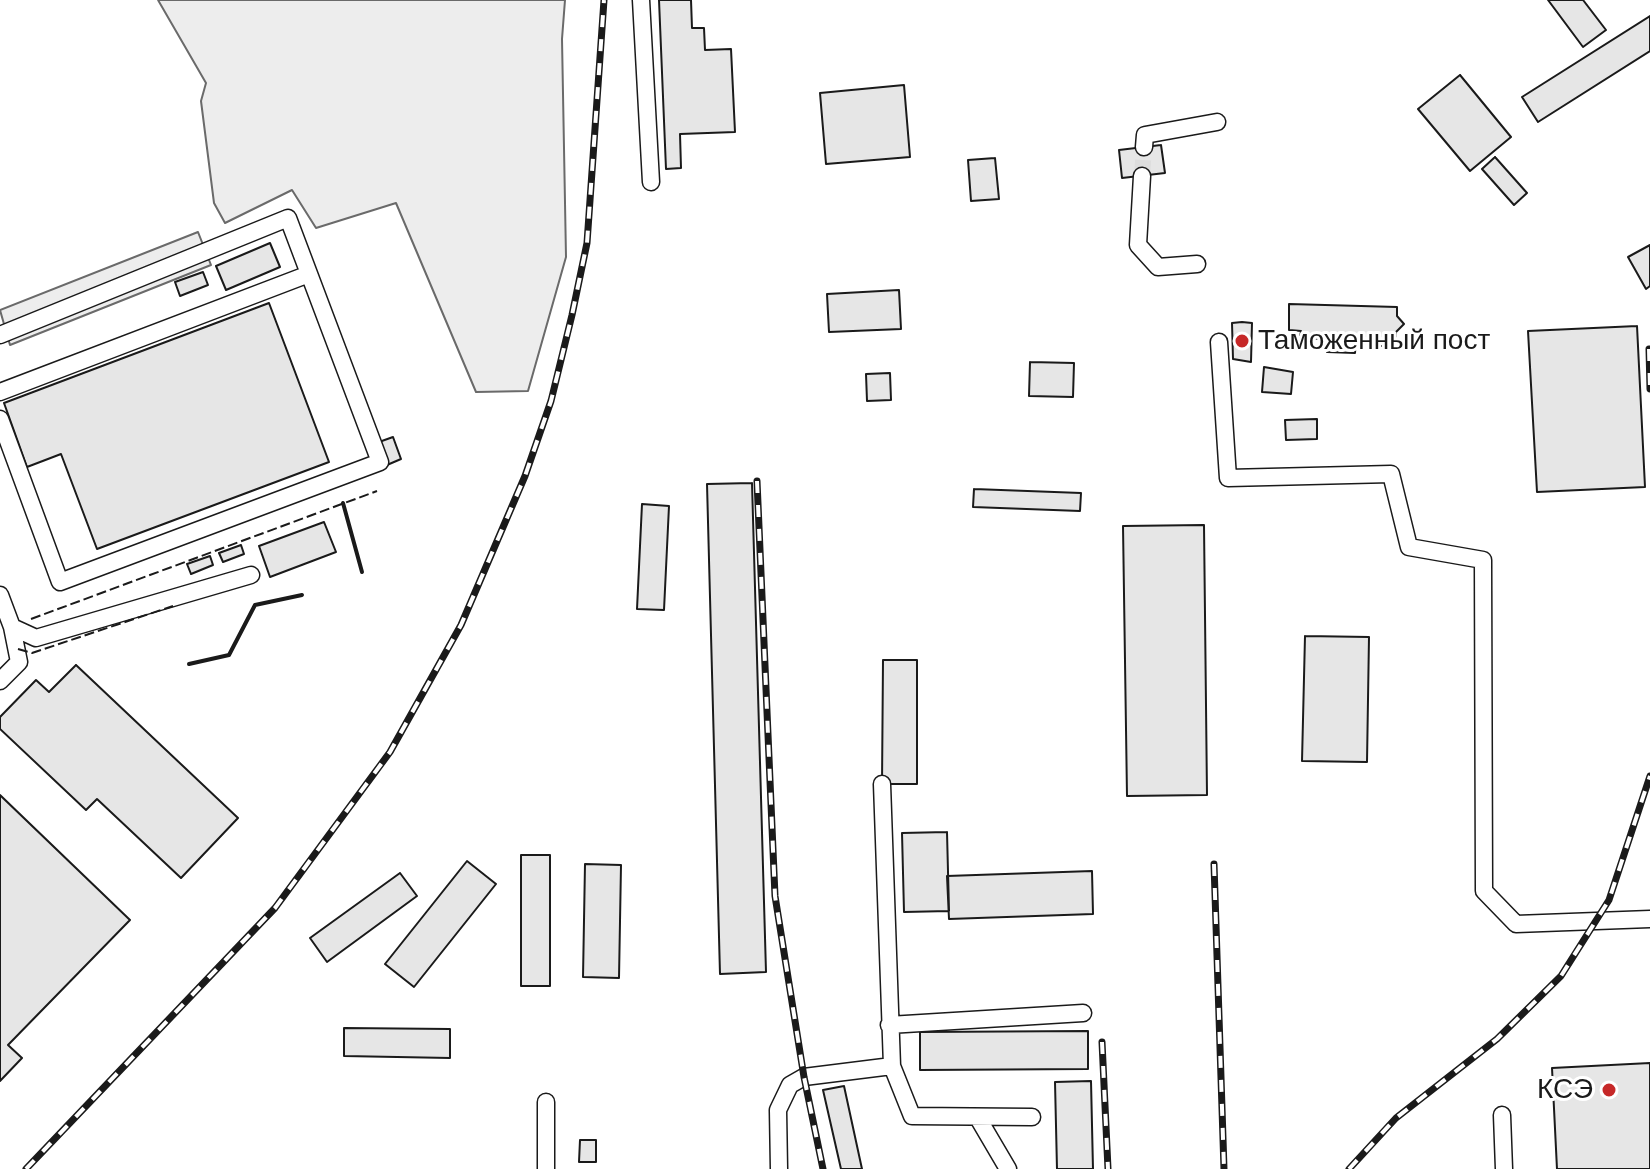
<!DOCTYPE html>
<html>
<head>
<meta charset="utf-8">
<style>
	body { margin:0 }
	canvas { display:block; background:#fff }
</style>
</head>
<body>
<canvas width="1650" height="1169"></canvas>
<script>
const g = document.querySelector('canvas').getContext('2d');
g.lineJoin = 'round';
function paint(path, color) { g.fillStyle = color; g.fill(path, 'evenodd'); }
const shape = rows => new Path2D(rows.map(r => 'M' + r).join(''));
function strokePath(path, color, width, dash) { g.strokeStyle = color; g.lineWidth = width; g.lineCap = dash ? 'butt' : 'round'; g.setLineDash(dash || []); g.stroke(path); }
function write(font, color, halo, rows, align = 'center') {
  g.font = font + ' Arial,sans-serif'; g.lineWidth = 6; g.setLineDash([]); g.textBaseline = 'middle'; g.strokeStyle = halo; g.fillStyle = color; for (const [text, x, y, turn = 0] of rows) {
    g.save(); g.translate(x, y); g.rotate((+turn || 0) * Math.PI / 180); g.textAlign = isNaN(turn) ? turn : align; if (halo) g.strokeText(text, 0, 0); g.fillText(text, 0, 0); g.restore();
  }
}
const built = shape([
	[158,0,565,0,562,39,566,257,528,391,476,392,396,203,316,228,292,190,225,223,214,203,201,101,206,83,158,0],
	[198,232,211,265,10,345,0,310,198,232]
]);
paint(built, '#ededed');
strokePath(built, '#6a6a6a', 2);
const building = shape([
	[659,0,691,0,692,28,704,28,705,50,731,49,735,132,680,134,681,168,666,169,659,0],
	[1548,0,1583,0,1606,30,1583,47,1548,0],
	[1650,16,1650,51,1538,122,1522,97,1650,16],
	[1460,75,1511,137,1470,171,1418,109,1460,75],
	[904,85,910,157,826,164,820,93,904,85],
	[1161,145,1165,173,1122,178,1119,150,1161,145],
	[1495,157,1527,193,1514,205,1482,169,1495,157],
	[995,158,999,199,971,201,968,160,995,158],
	[270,243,280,267,226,290,216,266,270,243],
	[1650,245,1650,286,1646,289,1628,257,1650,245],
	[203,272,208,285,180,296,175,282,203,272],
	[899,290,901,329,829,332,827,294,899,290],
	[269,303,329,462,97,549,61,454,27,467,4,403,269,303],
	[1289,304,1397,307,1397,316,1404,324,1396,332,1395,346,1381,346,1381,341,1356,340,1355,353,1327,352,1327,339,1300,338,1301,331,1289,330,1289,304],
	[1242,322,1252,323,1251,362,1233,359,1232,323,1242,322],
	[1637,326,1645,487,1537,492,1528,331,1637,326],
	[1030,362,1074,363,1073,397,1029,396,1030,362],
	[1264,367,1293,372,1291,394,1262,392,1264,367],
	[890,373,891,400,867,401,866,374,890,373],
	[1317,419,1317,439,1286,440,1285,420,1317,419],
	[393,437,401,459,387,465,379,442,393,437],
	[752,483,766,972,720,974,707,484,752,483],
	[974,489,1081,493,1080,511,973,507,974,489],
	[642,504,669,506,664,610,637,609,642,504],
	[324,522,336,552,270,577,259,546,324,522],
	[1204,525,1207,795,1127,796,1123,526,1204,525],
	[241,545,244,554,223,562,219,553,241,545],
	[210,556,213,565,191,574,187,564,210,556],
	[1305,636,1369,637,1367,762,1302,761,1305,636],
	[883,660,917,660,917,784,882,784,883,660],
	[76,665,238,818,181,878,97,799,86,810,0,729,0,717,36,680,49,692,76,665],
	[0,795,130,920,8,1045,22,1058,0,1081,0,795],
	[947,832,949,911,904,912,902,833,947,832],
	[521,855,550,855,550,986,521,986,521,855],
	[467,861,496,884,414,987,385,964,467,861],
	[585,864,621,865,619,978,583,977,585,864],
	[1092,871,1093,914,949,919,947,876,1092,871],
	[400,873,417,896,327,962,310,938,400,873],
	[344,1028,450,1029,450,1058,344,1056,344,1028],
	[1088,1031,1088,1069,920,1070,920,1032,1088,1031],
	[1650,1063,1650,1169,1557,1169,1552,1068,1650,1063],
	[1091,1081,1093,1169,1057,1169,1055,1082,1091,1081],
	[844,1086,862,1169,841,1169,823,1090,844,1086],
	[580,1140,596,1140,596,1162,579,1162,580,1140]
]);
paint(building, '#e6e6e6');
strokePath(building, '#1a1a1a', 2);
strokePath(shape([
	[1142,176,1144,147]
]), '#ddd', 16, [16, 8]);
const minor = shape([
	[641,0,651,182],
	[1144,147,1145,135,1217,122],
	[1142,176,1138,245,1158,267,1197,264],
	[0,335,288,218,380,462,60,582,0,419],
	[1219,342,1228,478,1391,474,1409,547,1483,560,1484,891,1516,924,1650,919],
	[0,392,309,274],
	[0,595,12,627,19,662,0,681],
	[12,627,36,638,251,575],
	[889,1025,1083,1013],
	[892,1066,912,1116,1032,1117],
	[546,1102,546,1169],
	[1502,1115,1504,1169],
	[978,1118,1008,1169],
	[779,1169,778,1110,790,1085,804,1077,892,1066,882,784]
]);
strokePath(minor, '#1a1a1a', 19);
strokePath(minor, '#fff', 16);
const rail = shape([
	[1649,349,1650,389],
	[757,481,775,896,804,1077,823,1169],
	[1214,864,1224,1169],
	[1102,1042,1108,1169],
	[26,1169,275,908,390,752,461,625,525,476,551,401,572,315,587,243,604,0],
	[1349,1169,1396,1118,1497,1039,1561,976,1609,900,1650,776]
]);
strokePath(rail, '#1a1a1a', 7);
strokePath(rail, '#fff', 4, [12]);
strokePath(shape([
	[31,619,377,491],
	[18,649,32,653,173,606]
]), '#1a1a1a', 2, [10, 4]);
strokePath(shape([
	[343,503,362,572],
	[189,664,229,655,255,605,302,595]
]), '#1a1a1a', 4);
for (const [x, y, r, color] of [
	[1242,341,8,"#c62828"],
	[1609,1090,8,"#c62828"]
]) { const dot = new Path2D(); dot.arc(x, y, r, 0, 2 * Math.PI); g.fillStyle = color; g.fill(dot); strokePath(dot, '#fff', 3); }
write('28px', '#1a1a1a', '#fff', [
	["Таможенный пост",1258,341],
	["КСЭ",1593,1090,"right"]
], 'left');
</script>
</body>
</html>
